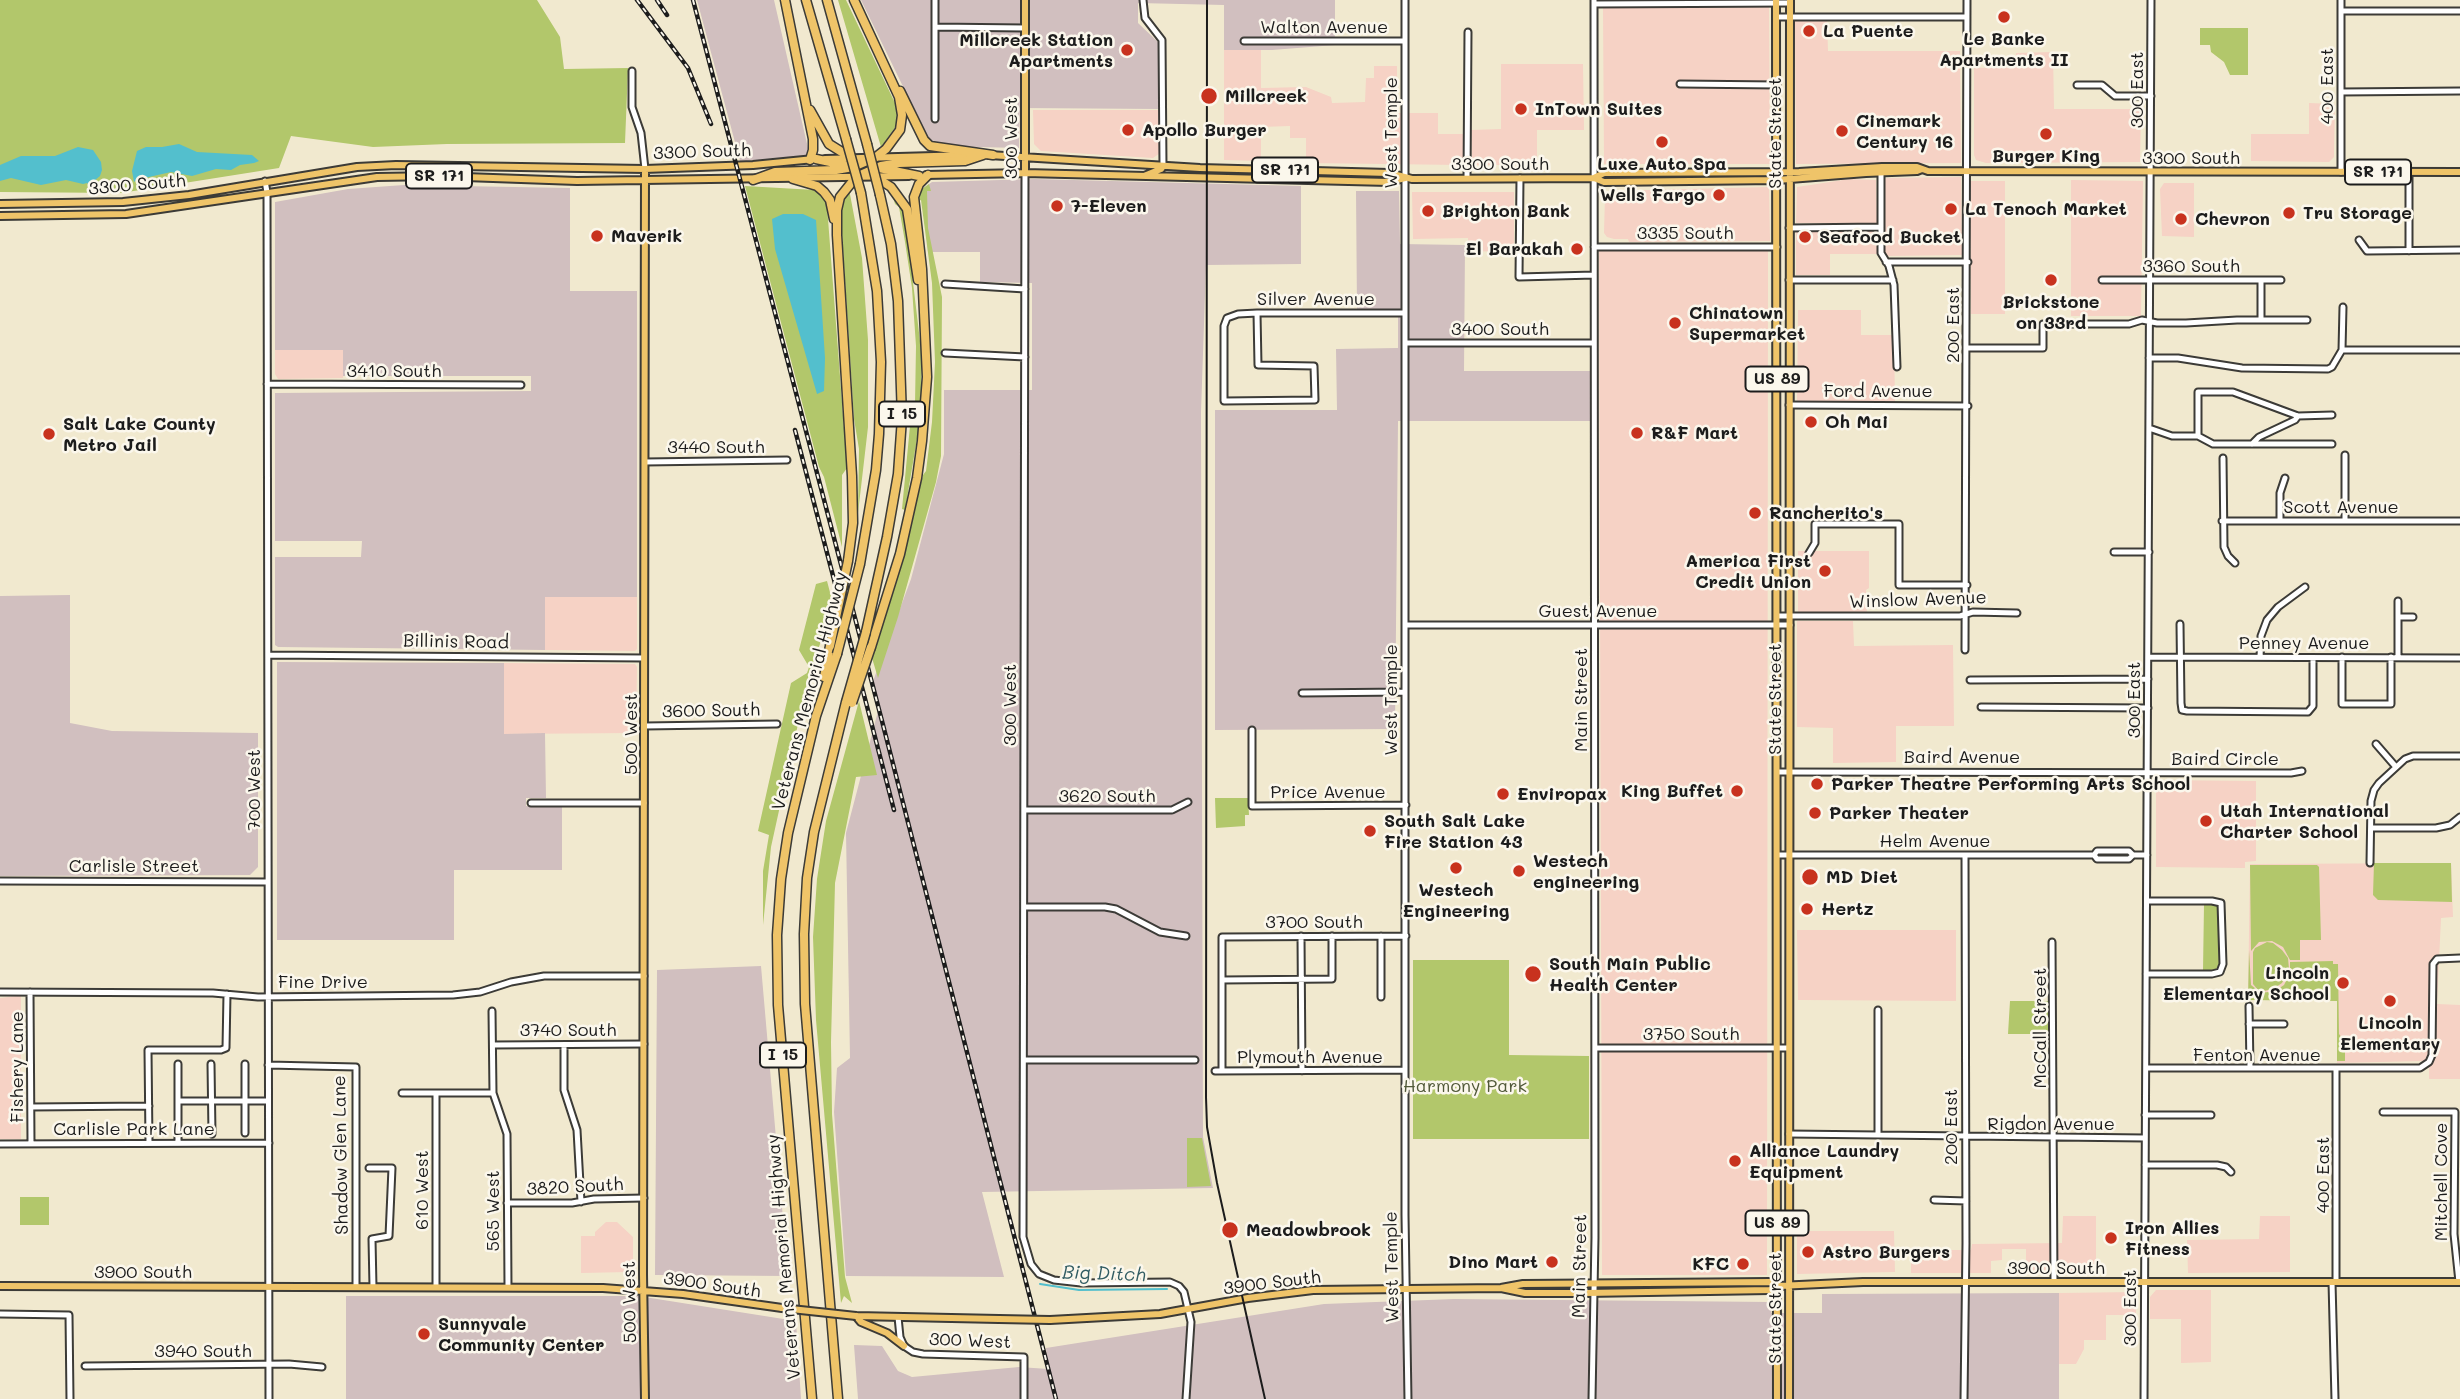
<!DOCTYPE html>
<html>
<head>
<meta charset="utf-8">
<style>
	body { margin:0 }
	canvas { display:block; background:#f1e9cf }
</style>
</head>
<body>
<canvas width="2460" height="1399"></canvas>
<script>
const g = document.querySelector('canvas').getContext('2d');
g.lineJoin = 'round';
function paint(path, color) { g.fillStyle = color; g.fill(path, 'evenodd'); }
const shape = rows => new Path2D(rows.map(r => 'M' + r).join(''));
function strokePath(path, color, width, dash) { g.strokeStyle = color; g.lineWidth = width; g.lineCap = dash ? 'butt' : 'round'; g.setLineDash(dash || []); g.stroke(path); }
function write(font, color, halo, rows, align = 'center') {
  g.font = font + ' Mali,sans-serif'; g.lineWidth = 5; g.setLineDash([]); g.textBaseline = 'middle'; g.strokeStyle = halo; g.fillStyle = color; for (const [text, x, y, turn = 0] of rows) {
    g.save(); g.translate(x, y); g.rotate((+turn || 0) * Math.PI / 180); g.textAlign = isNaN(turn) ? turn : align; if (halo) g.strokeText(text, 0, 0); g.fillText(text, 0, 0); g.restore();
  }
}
paint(shape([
	[1769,7,1770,164,1604,164,1603,8],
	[1795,20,1827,20,1828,51,1960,51,1961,163,1796,164],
	[1224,50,1261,50,1261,88,1306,87,1331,97,1332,103,1365,102,1366,78,1374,78,1374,66,1397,66,1397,113,1438,113,1438,134,1464,134,1464,163,1461,165,1306,163,1306,138,1290,138,1290,126,1261,127,1261,161,1224,160],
	[2053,52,2054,109,2141,109,2140,162,1986,163,1976,160,1974,155,1974,68,2015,67,2016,53],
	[1501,64,1583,64,1584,130,1537,130,1537,165,1472,165,1471,130,1501,129],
	[2309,103,2335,104,2334,151,2334,157,2329,162,2251,161,2251,134,2309,134],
	[1033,110,1160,110,1160,153,1153,158,1041,151,1034,144],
	[1961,177,1962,255,1885,256,1885,178],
	[1850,179,1876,180,1877,223,1796,223,1797,187],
	[2071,180,2143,181,2141,316,2071,316],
	[1970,181,2005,181,2005,314,1971,314],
	[2164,183,2194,183,2194,237,2162,236,2160,189],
	[1769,187,1770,241,1629,242,1628,239,1614,239,1607,237,1604,233,1605,195,1608,191],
	[1412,192,1514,192,1514,252,1468,251,1468,238,1413,239],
	[1878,231,1878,254,1830,254,1830,275,1796,275,1796,232],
	[1599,249,1768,250,1767,1275,1602,1275],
	[1798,310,1861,310,1861,335,1894,335,1895,403,1797,403],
	[275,350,343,350,343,378,278,379,275,374],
	[1798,551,1869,551,1869,588,1866,590,1867,613,1798,612],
	[545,597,637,597,637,649,635,651,545,650],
	[1797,621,1853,621,1854,646,1953,645,1954,726,1896,726,1896,762,1833,763,1833,728,1797,727],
	[504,663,635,664,637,667,636,733,504,734],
	[2156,780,2256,781,2256,861,2245,862,2245,868,2156,867],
	[2451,863,2453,917,2441,918,2437,1004,2460,1005,2460,1079,2429,1079,2429,1067,2422,1061,2337,1063,2337,1000,2248,1000,2250,864],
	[1797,930,1956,930,1956,1001,1798,1000],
	[16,996,21,996,21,1139,0,1139,0,998],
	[2063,1216,2096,1216,2096,1272,2026,1273,2026,1249,2002,1249,2002,1260,1991,1261,1991,1273,1911,1273,1911,1250,1971,1250,1972,1244,2062,1243],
	[2260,1216,2290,1216,2290,1272,2188,1273,2187,1240,2259,1239],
	[606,1222,617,1222,633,1237,633,1266,629,1272,581,1273,581,1236,595,1236,595,1232],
	[1797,1231,1894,1231,1895,1272,1797,1274],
	[2156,1290,2211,1290,2211,1362,2181,1363,2181,1319,2150,1319,2150,1297],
	[2136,1292,2136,1315,2106,1315,2106,1340,2084,1340,2084,1349,2076,1364,2059,1364,2059,1293]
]), '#f6d2c5');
paint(shape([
	[697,0,774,0,810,157,740,161],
	[861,0,1335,0,1335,45,1272,50,1224,50,1224,5,1138,3,1138,23,1159,43,1160,109,1020,108,1019,148,939,146,928,138],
	[1035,179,1301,186,1301,264,1206,265,1201,412,1203,1137,1213,1188,982,1192,1004,1277,846,1276,834,1112,837,1068,850,1058,846,833,878,711,872,684,911,579,944,454,944,390,1032,390,1032,283,980,282,980,252,928,252,922,189,932,182],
	[404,185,570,188,570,291,637,291,637,597,545,597,545,650,278,647,275,645,275,557,361,557,362,541,275,541,275,393,531,391,531,376,343,376,343,350,275,350,275,202,348,189],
	[1356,191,1399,191,1400,244,1465,245,1464,371,1590,371,1590,421,1398,421,1395,729,1215,730,1215,410,1337,410,1336,349,1398,348,1398,311,1357,311],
	[70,595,70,723,112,731,258,733,258,867,250,875,0,876,0,596],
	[277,662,504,663,504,734,545,733,546,798,526,798,526,806,562,806,562,870,454,870,454,940,277,940],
	[761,966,788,1276,655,1275,657,970],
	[2059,1293,2059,1399,858,1399,854,1345,882,1346,898,1371,912,1377,1019,1367,1048,1369,1046,1348,1324,1304,1454,1299,1771,1302,1771,1313,1822,1313,1822,1294],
	[346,1296,638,1296,796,1321,801,1399,346,1399]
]), '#d1bfbf');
paint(shape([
	[0,0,537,0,560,37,564,69,628,68,625,143,447,144,373,147,291,136,279,168,121,193,0,192],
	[838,0,846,0,895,103,897,114,896,126,881,147],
	[2200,28,2248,28,2248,75,2230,75,2224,62,2211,52,2210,45,2200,45],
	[929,184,931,191,927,191,928,228,942,297,941,456,936,482,898,617,878,678,872,658,892,596,923,475,926,471,932,422,935,362,932,283,921,200,918,201,922,189],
	[745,186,815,190,824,197,827,206,847,468,842,475,842,547,824,477,819,467],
	[849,189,862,258,868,340,868,427,858,513,859,449,854,419,841,218,842,205],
	[892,194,905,215,922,358,920,421,905,510,902,509,912,405,915,404,916,346,912,288,905,242,899,207,895,204],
	[827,581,832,600,820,644,809,674,771,847,763,925,763,993,763,871,769,835,758,831,791,683,807,673,809,667,799,650,816,584],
	[859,701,877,775,856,777,835,883,831,1042,832,1114,845,1277,852,1303,844,1296,841,1303,816,1020,813,937,817,879,826,821],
	[1215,798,1248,798,1249,815,1245,815,1245,826,1216,828],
	[2374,863,2451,863,2452,902,2378,900,2373,895],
	[2250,865,2317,865,2319,867,2321,940,2300,940,2300,960,2290,960,2283,947,2272,941,2259,942,2251,951],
	[2204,904,2215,904,2219,909,2219,966,2214,971,2203,971],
	[2267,942,2273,943,2282,950,2288,958,2289,969,2282,983,2273,989,2264,991,2258,990,2253,984,2253,952,2255,948],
	[2249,950,2251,985,2261,993,2275,991,2284,985,2290,973,2290,962,2333,961,2333,964,2338,964,2339,1034,2345,1042,2345,1061,2337,1061,2337,1001,2248,1000],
	[1413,960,1509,960,1509,1055,1589,1056,1589,1139,1413,1139],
	[2010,1001,2048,1001,2048,1034,2008,1034],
	[1187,1138,1202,1138,1211,1186,1187,1187],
	[20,1197,49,1197,49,1225,20,1225]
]), '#b2c76b');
paint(shape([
	[179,144,197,152,252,155,259,161,254,163,240,165,231,170,216,169,192,176,171,172,136,180,134,182,132,171,137,151,146,147,162,147],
	[78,147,93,150,101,162,102,170,100,176,89,185,87,183,83,184,66,180,41,185,11,178,0,181,0,165,21,156,55,156],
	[783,214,803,214,816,220,825,358,824,391,817,394,775,249,772,219]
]), '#53bfcd');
strokePath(shape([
	[1040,1284,1079,1290,1167,1289]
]), '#53bfcd', 2);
const minor = shape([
	[1143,0,1145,18,1162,40,1163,166],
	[1405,0,1405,1215,1408,1399],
	[1594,4,1790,3],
	[2341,11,2460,11],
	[1776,17,1967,17],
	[935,27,1025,28],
	[1244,41,1405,41],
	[632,71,632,107,641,133,645,169],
	[1680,84,1777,85],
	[2077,85,2102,85,2115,96,2151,96],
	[2341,92,2460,91],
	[935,119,935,0],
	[2409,171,2409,251],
	[1881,172,1881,253,1889,266,1894,285,1897,367],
	[2341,172,2341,0],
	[1025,173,1023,1237,1031,1264,1039,1274,1054,1280,1081,1283,1170,1282,1179,1286,1184,1292,1191,1322,1186,1399],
	[1467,178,1468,32],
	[1520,178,1519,277,1594,275],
	[265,181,267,192,269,1399],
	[1789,228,1881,227],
	[2359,240,2367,251,2460,250],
	[1594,247,1777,247],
	[1886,262,1968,262],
	[1789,280,1893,280],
	[2102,280,2281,280],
	[2261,280,2261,320],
	[945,284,1025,289],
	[1257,313,1258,365,1314,366,1315,400,1224,401,1224,326,1227,318,1238,314,1257,313,1405,313],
	[1405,343,1594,343],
	[1966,348,2043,348,2043,324,2129,324,2142,320,2157,323,2186,323,2237,320,2307,320],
	[2342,350,2460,350],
	[2342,350,2343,307],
	[945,353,1025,357],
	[2149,358,2178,358,2242,368,2328,369,2332,367,2342,350],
	[267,384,521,385],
	[1789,405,1968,406],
	[2149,428,2172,436,2198,436,2213,444,2332,444],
	[2198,436,2198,392,2233,392,2298,416,2332,415],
	[2252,444,2259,437,2295,420,2298,416],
	[2223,458,2224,547,2228,556,2235,563],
	[645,462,787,460],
	[2222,521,2460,521],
	[2280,521,2280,493,2285,478],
	[2345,521,2345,455],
	[2114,552,2149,552],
	[1809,553,1815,543,1815,524,1899,524,1899,585,1967,585],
	[2398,601,2398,657],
	[1777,616,1960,616,1973,612,2017,613],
	[2398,617,2413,617],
	[2180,624,2181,703,2182,710,2187,711,2308,712,2313,706,2313,658],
	[1405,625,1790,625],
	[1965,650,1967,0],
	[268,655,644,658],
	[2148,657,2460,658],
	[2260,657,2261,636,2267,620,2278,607,2305,587],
	[2342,657,2342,704,2391,704,2391,657],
	[1970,680,2148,679],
	[1302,693,1405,692],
	[1981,707,2148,708],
	[645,726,777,724],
	[1252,730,1252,806,1406,805],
	[2376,744,2396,767],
	[1777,772,2291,773,2302,771],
	[531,803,644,803],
	[1024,810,1172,810,1188,802],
	[2371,828,2436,828,2450,825,2460,817],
	[1777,855,2094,855,2097,851,2129,851,2133,855,2147,855],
	[2094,855,2097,859,2129,859,2133,855],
	[2370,863,2371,801,2374,790,2379,783,2405,759,2413,756,2460,756],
	[0,881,268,882],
	[1024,907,1105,907,1116,909,1160,932,1186,936],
	[1301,936,1302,1071],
	[1381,936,1381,997],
	[2052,942,2054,1282],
	[2146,974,2212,974,2220,972,2223,964,2221,903,2212,901,2147,901],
	[1222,980,1332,979,1332,936],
	[0,992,213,993,258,997,453,995,480,992,511,982,544,976,644,976],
	[30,992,31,1143],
	[2249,1006,2250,1068],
	[492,1011,493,1093,507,1134,508,1287],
	[2249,1024,2284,1024],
	[493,1045,644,1044],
	[564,1045,564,1090,577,1130,581,1202],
	[1595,1048,1788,1048],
	[1024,1060,1195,1060],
	[178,1064,178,1143],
	[211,1064,212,1134],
	[245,1064,245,1133],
	[268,1065,356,1067,356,1287],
	[2146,1068,2420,1068,2429,1062,2432,1055,2433,964,2437,959,2460,958],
	[2336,1069,2336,1282],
	[1215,1071,1405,1070],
	[1222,1071,1222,937,1406,936],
	[402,1093,493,1093],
	[436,1093,436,1287],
	[178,1101,268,1101],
	[31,1107,149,1106],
	[2383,1112,2455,1112,2454,1234,2459,1282],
	[2145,1115,2211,1115],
	[1789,1134,2145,1138],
	[1878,1134,1878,1010],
	[149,1143,148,1050,221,1050,226,1048,227,994],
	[0,1144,269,1143],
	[2145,1165,2217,1165,2226,1167,2231,1172],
	[369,1168,392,1168,389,1236,372,1239,373,1287],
	[1934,1200,1966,1201],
	[507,1203,572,1203,594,1199,644,1198],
	[2332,1282,2335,1399],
	[0,1314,69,1315,70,1399],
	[898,1317,900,1337,904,1346,913,1352,923,1354,1024,1357,1024,1399],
	[85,1366,289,1364,322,1367],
	[1592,1399,1595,1237,1594,0],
	[1964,1399,1966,1243,1965,855],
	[2144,1399,2151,0]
]);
const major = shape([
	[1776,0,1777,1399],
	[989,155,1200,168,1389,173,1412,179,1594,178,1604,173,1799,172,1882,167,1917,167,1928,171,2460,172],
	[825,159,971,155],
	[645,169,643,1274,645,1399],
	[1025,173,1025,0],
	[926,175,1025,173,1389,182,1405,178],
	[1144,176,1161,169,1163,166],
	[1594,178,1604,182,1777,180,1866,173,1917,171,1922,169],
	[0,204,123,202,189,195,357,167,396,165,645,169,753,165,814,159],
	[0,216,126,214,377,177,437,176,577,181,909,176],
	[0,1286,603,1288,683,1294,782,1308],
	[1501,1288,1525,1293,1586,1293,1770,1290,1778,1286,1863,1282,2460,1282],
	[856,1316,999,1319],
	[856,1316,861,1322,887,1333,904,1346],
	[1050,1320,1160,1314,1248,1298,1313,1290,1501,1288,1523,1284,1770,1282,1778,1286],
	[1789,1399,1790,0]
]);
const highway = shape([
	[785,0,813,139,813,150,810,160],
	[806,0,846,139],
	[827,0,867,144],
	[900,91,924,140,930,146,993,155],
	[810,110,829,144,853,159],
	[816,159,849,166],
	[879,168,919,176],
	[871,174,891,187,907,209,918,280],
	[793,179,817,186,824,192,830,200,834,219],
	[753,180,775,172,836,170,853,167,876,157,886,149,900,130,902,115,899,97,854,0],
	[848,561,853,523,852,476,837,235,837,210,840,197,856,177,881,166,899,163,965,161,983,155],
	[860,564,876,470,879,434,881,362,877,291,861,193],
	[866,632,887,537,898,474,902,418,898,301,891,244,880,195],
	[871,647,900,554,917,478,922,441,927,377,922,269,914,197,919,184,928,175],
	[824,677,830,646],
	[812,1399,778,1005,777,935,781,879,788,833,816,716,837,654],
	[838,1399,805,1004,804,934,807,878,814,832,846,702]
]);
strokePath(minor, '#3c3b37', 9);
strokePath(major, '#3c3b37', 10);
strokePath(highway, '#3c3b37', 11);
strokePath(minor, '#fff', 5);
strokePath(major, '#efc469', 6);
strokePath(highway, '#efc469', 8);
strokePath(shape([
	[1207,0,1206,1097,1207,1127,1217,1183,1265,1399]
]), '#1c1c1c', 2);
const rail = shape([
	[637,0,688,68,711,124],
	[657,0,667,15],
	[693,0,882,721,1056,1399],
	[795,430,894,810]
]);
strokePath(rail, '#1c1c1c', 4.5);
strokePath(rail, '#fbf7ec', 2, [5]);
const majorBridge = shape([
	[782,1308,856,1316],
	[999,1319,1050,1320]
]);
const highwayBridge = shape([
	[846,139,861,193],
	[867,144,880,195],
	[830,646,848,561],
	[837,654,860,564],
	[846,702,866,632],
	[852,703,871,647]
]);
strokePath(majorBridge, '#3c3b37', 10, []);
strokePath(highwayBridge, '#3c3b37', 11, []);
strokePath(majorBridge, '#efc469', 6);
strokePath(highwayBridge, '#efc469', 8);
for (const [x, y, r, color] of [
	[2004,17,7,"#c8321e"],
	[1809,31,7,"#c8321e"],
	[1127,50,7,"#c8321e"],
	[1209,96,9,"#c8321e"],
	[1521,109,7,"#c8321e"],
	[1128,130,7,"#c8321e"],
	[1842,131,7,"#c8321e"],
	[2046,134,7,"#c8321e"],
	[1662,142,7,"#c8321e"],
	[1719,195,7,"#c8321e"],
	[1057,206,7,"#c8321e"],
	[1951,209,7,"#c8321e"],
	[1428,211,7,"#c8321e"],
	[2289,213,7,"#c8321e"],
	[2181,219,7,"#c8321e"],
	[597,236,7,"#c8321e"],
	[1805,237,7,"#c8321e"],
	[1577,249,7,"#c8321e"],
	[2051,280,7,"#c8321e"],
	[1675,323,7,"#c8321e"],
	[1811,422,7,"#c8321e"],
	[1637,433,7,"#c8321e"],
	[49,434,7,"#c8321e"],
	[1755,513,7,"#c8321e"],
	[1825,571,7,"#c8321e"],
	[1817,784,7,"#c8321e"],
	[1737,791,7,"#c8321e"],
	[1503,794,7,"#c8321e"],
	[1815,813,7,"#c8321e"],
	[2206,821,7,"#c8321e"],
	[1370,831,7,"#c8321e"],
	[1456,868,7,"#c8321e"],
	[1519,871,7,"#c8321e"],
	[1810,877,9,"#c8321e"],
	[1807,909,7,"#c8321e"],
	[1533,974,9,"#c8321e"],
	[2343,983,7,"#c8321e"],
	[2390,1001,7,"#c8321e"],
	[1735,1161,7,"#c8321e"],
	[1230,1230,9,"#c8321e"],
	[2111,1238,7,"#c8321e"],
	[1808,1252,7,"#c8321e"],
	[1552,1262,7,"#c8321e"],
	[1743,1264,7,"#c8321e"],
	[424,1334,7,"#c8321e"]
]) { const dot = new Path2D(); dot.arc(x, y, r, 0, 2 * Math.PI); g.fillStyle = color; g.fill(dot); strokePath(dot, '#fbf7ec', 2.5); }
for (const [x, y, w] of [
	[1285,170,66],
	[2378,172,66],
	[439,176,66],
	[1777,379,63],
	[902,414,46],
	[783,1055,46],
	[1777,1223,63]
]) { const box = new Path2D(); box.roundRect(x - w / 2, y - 12.5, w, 25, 5); g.fillStyle = '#fbf7ec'; g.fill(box); strokePath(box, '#1c1c1c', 2); }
write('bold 16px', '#1c1c1c', null, [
	["SR 171",1285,170],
	["SR 171",2378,172],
	["SR 171",439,176],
	["US 89",1777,379],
	["I 15",902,414],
	["I 15",783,1055],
	["US 89",1777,1223]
]);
write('18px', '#1c1c1c', '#fbf7ec', [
	["Walton Avenue",1324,27],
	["400 East",2327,86,-90],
	["300 East",2137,90,-90],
	["West Temple",1391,133,-90],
	["State Street",1775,133,-90],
	["300 West",1011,138,-90],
	["3300 South",702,152,-2],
	["3300 South",2191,158],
	["3300 South",1500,164],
	["3300 South",137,185,-5],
	["3335 South",1685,233],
	["3360 South",2191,266],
	["Silver Avenue",1316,299],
	["200 East",1953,325,-90],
	["3400 South",1500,329],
	["3410 South",394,371],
	["Ford Avenue",1878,391],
	["3440 South",716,447],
	["Scott Avenue",2341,507],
	["Winslow Avenue",1918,600,-2],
	["Guest Avenue",1598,611],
	["Billinis Road",456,642,1],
	["Penney Avenue",2304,643],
	["Veterans Memorial Highway",810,691,-75],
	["State Street",1775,699,-90],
	["West Temple",1391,700,-90],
	["Main Street",1581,700,-90],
	["300 East",2134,700,-90],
	["300 West",1010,705,-90],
	["3600 South",711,711,-1],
	["500 West",631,734,-90],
	["Baird Avenue",1962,757],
	["Baird Circle",2225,759],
	["700 West",254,790,-90],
	["Price Avenue",1328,792],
	["3620 South",1107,796],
	["Helm Avenue",1935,841],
	["Carlisle Street",134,866],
	["3700 South",1314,922],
	["Fine Drive",323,982],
	["McCall Street",2040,1028,-90],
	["3740 South",568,1030],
	["3750 South",1691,1034],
	["Fenton Avenue",2257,1055],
	["Plymouth Avenue",1310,1057],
	["Fishery Lane",17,1067,-90],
	["Rigdon Avenue",2051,1124],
	["200 East",1951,1127,-90],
	["Carlisle Park Lane",134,1129],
	["Shadow Glen Lane",341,1155,-91],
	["400 East",2323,1175,-90],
	["Mitchell Cove",2441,1182,-90],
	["3820 South",575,1187,-3],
	["610 West",422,1190,-90],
	["565 West",493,1211,-90],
	["Veterans Memorial Highway",784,1257,-95],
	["Main Street",1580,1266,-89],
	["West Temple",1392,1267,-91],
	["3900 South",2056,1268],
	["3900 South",143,1272],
	["3900 South",1272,1283,-7],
	["3900 South",712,1285,8],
	["500 West",630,1302,-91],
	["State Street",1775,1308,-90],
	["300 East",2130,1308,-90],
	["300 West",970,1341,2],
	["3940 South",203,1351]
]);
write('bold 18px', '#1c1c1c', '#fbf7ec', [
	["La Puente",1823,31],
	["Le Banke",2004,39,"center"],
	["Apartments II",2004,60,"center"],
	["Millcreek Station",1113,40,"right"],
	["Apartments",1113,61,"right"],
	["Millcreek",1225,96],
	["InTown Suites",1535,109],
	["Cinemark",1856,121],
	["Century 16",1856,142],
	["Apollo Burger",1142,130],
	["Burger King",2046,156,"center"],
	["Luxe Auto Spa",1662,164,"center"],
	["Wells Fargo",1705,195,"right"],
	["7-Eleven",1071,206],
	["La Tenoch Market",1965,209],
	["Brighton Bank",1442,211],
	["Tru Storage",2303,213],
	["Chevron",2195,219],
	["Maverik",611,236],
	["Seafood Bucket",1819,237],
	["El Barakah",1563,249,"right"],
	["Brickstone",2051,302,"center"],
	["on 33rd",2051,323,"center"],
	["Chinatown",1689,313],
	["Supermarket",1689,334],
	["Oh Mai",1825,422],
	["Salt Lake County",63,424],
	["Metro Jail",63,445],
	["R&F Mart",1651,433],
	["Rancherito's",1769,513],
	["America First",1811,561,"right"],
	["Credit Union",1811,582,"right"],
	["Parker Theatre Performing Arts School",1831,784],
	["King Buffet",1723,791,"right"],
	["Enviropax",1517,794],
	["Utah International",2220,811],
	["Charter School",2220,832],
	["Parker Theater",1829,813],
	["South Salt Lake",1384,821],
	["Fire Station 43",1384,842],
	["Westech",1533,861],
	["engineering",1533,882],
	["MD Diet",1826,877],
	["Westech",1456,890,"center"],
	["Engineering",1456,911,"center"],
	["Hertz",1821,909],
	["South Main Public",1549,964],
	["Health Center",1549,985],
	["Lincoln",2329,973,"right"],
	["Elementary School",2329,994,"right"],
	["Lincoln",2390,1023,"center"],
	["Elementary",2390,1044,"center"],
	["Alliance Laundry",1749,1151],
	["Equipment",1749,1172],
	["Iron Allies",2125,1228],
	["Fitness",2125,1249],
	["Meadowbrook",1246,1230],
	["Astro Burgers",1822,1252],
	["Dino Mart",1538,1262,"right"],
	["KFC",1729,1264,"right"],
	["Sunnyvale",438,1324],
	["Community Center",438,1345]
], 'left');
write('18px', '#505838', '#fbf7ec', [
	["Harmony Park",1465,1086]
]);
write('italic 19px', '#325d63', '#fbf7ec', [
	["Big Ditch",1104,1274,2]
]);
</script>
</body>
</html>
